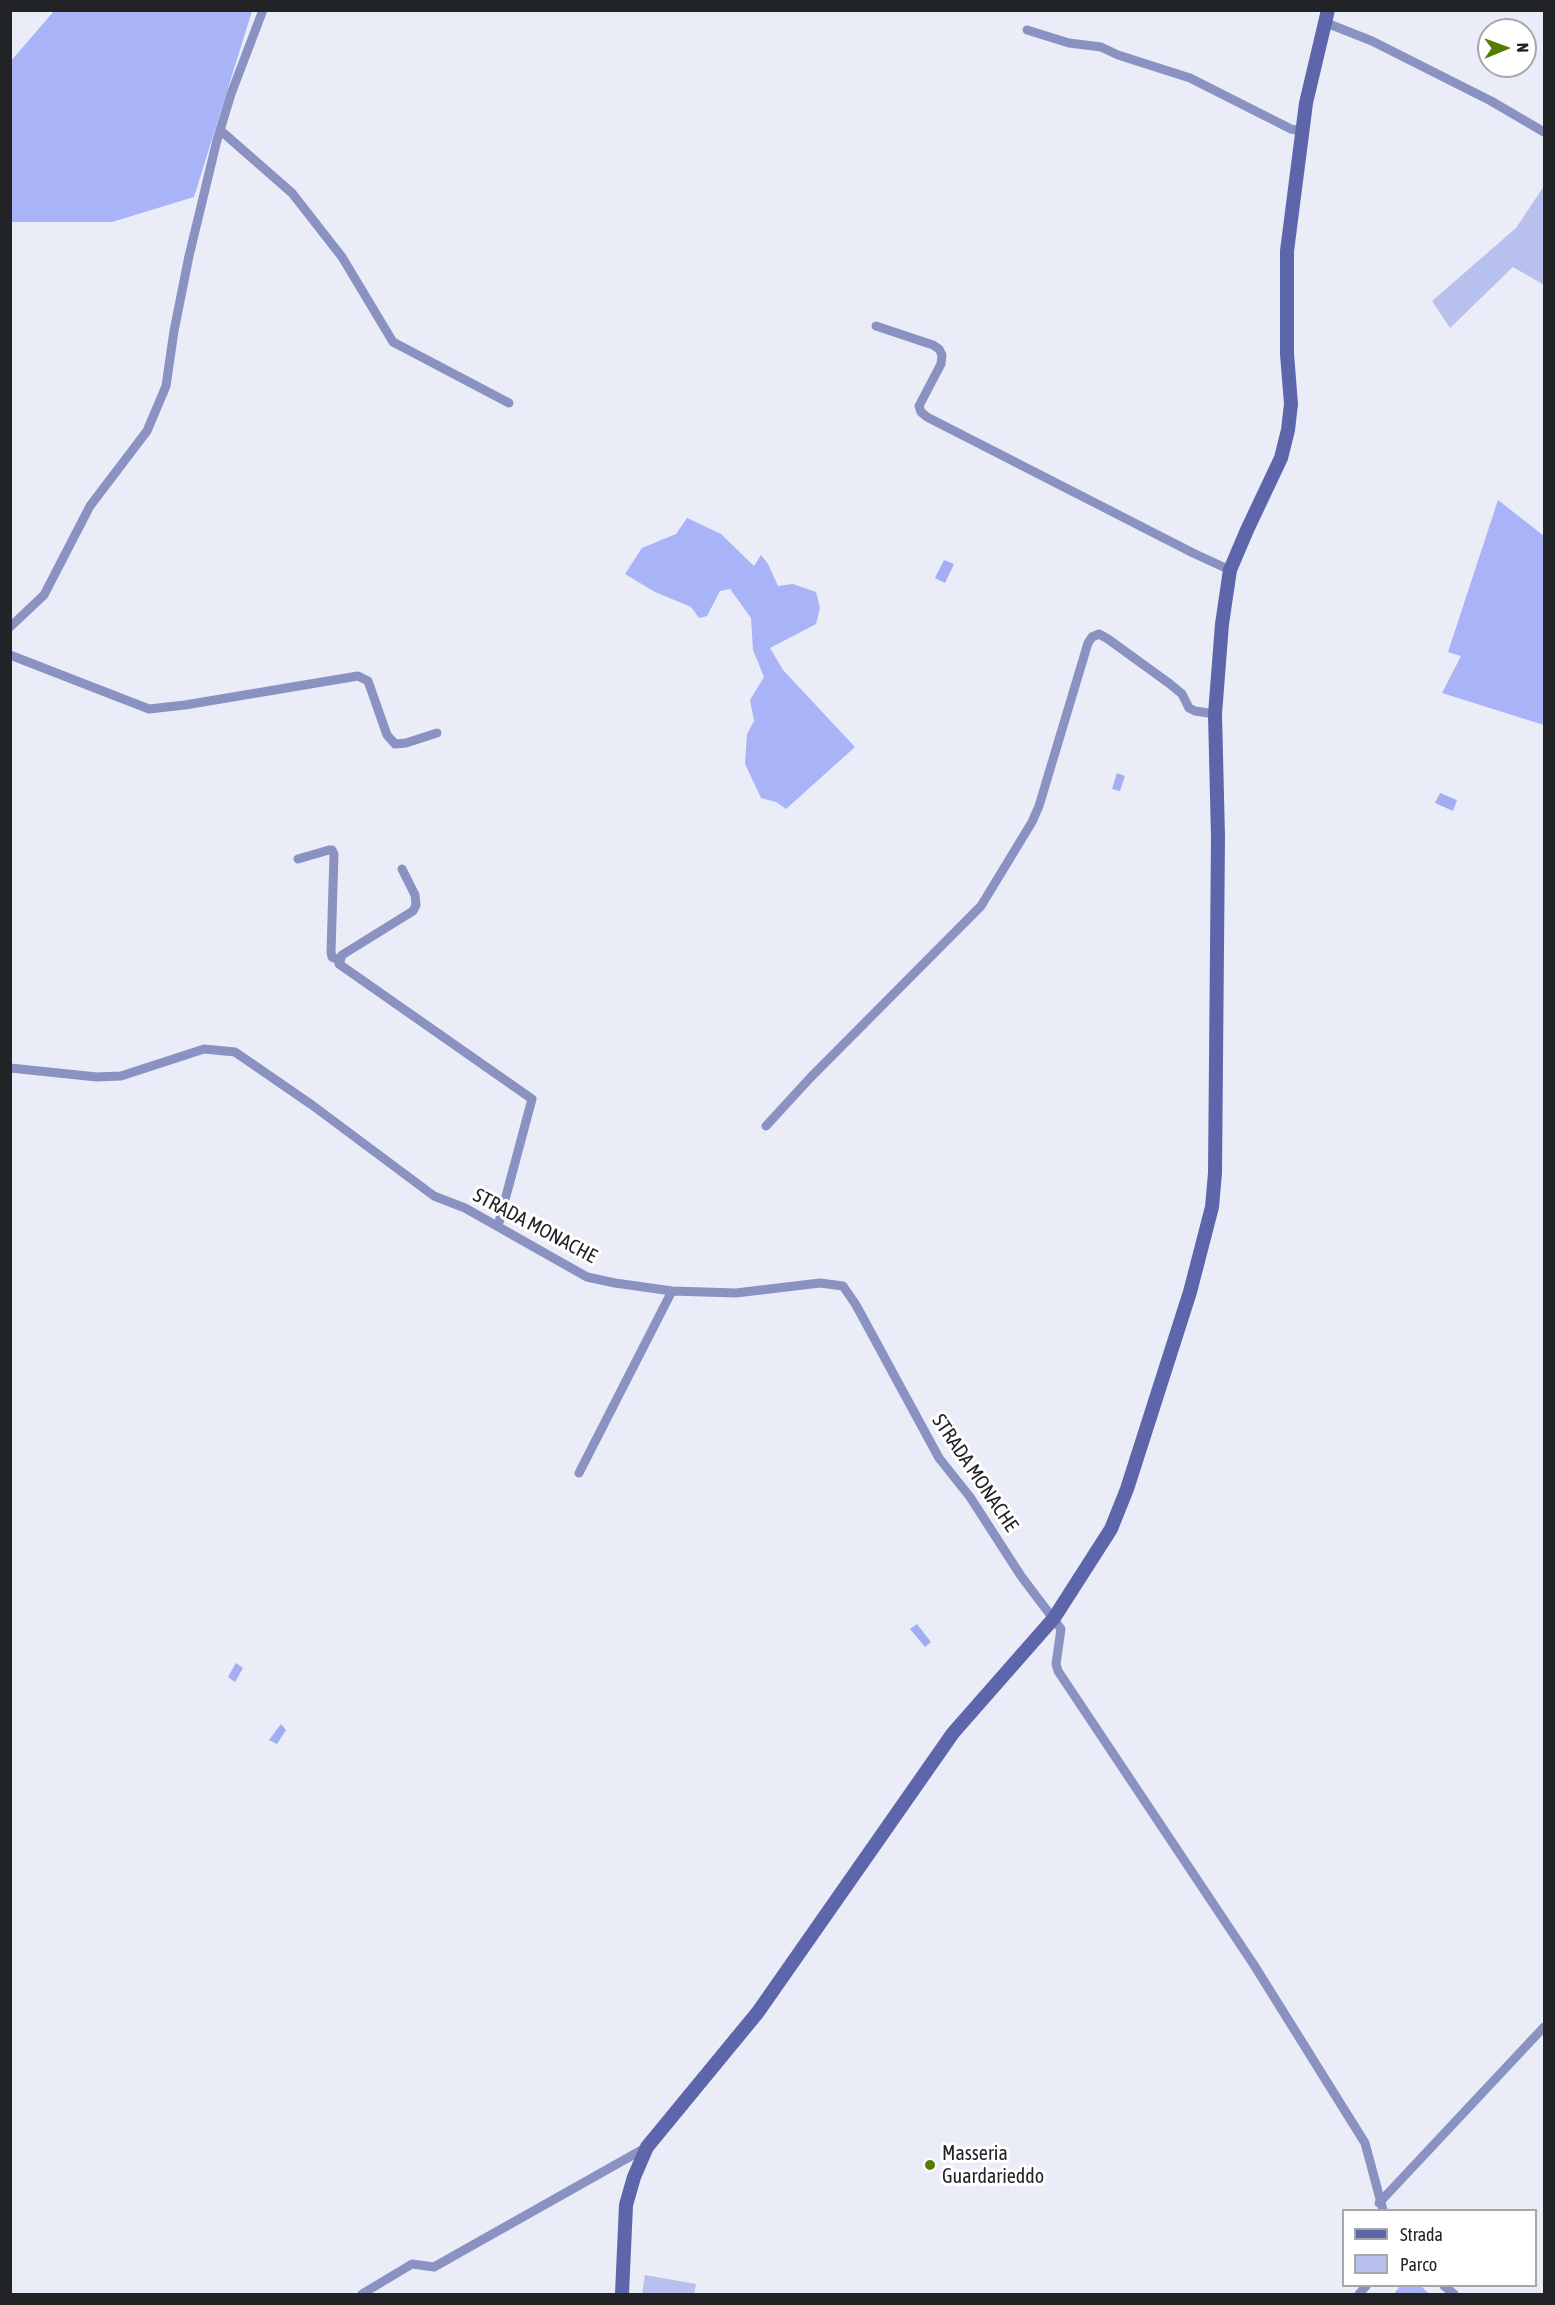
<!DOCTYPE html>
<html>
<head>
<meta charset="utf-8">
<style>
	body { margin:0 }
	#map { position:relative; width:1555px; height:2305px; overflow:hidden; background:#eaecf7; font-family:"Asap Condensed",sans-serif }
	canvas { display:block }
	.frame { position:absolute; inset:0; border:12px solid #222327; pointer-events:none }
	.legend { position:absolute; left:1342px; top:2209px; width:195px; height:78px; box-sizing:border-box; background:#fff; border:2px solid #a7a7a9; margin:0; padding:8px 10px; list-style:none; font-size:18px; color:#222327 }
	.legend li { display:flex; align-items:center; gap:12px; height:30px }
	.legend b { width:30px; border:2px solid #a7a7a9 }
	.north { position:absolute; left:1477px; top:18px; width:60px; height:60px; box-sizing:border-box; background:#fff; border:2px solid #a7a7a9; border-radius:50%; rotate:89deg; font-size:16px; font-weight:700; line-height:24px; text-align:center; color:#222327 }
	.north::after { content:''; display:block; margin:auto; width:21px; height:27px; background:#547e00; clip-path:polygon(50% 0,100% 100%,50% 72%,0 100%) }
</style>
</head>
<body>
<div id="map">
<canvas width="1555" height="2305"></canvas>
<div class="frame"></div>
<ul class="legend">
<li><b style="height:8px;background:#5d66ab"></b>Strada</li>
<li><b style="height:16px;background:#b8c0ed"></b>Parco</li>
</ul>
<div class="north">N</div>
</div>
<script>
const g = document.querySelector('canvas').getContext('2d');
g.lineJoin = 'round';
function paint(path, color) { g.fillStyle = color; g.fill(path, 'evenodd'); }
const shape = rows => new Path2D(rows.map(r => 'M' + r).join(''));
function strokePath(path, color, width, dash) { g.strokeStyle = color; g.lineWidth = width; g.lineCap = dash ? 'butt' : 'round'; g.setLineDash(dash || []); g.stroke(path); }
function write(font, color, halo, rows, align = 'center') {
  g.font = font + ' "Asap Condensed",sans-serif'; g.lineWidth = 6; g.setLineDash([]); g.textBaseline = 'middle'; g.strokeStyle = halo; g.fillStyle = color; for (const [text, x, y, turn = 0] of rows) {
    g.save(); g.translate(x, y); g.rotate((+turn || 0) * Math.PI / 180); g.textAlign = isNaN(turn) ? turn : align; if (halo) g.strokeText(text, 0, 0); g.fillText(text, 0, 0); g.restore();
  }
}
paint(shape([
	[1544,186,1544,285,1513,267,1450,328,1432,301,1516,228],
	[645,2275,696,2284,694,2294,642,2294]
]), '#b8c0ed');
paint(shape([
	[54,11,252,11,194,197,112,222,11,222,11,61],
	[1498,500,1544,536,1544,725,1442,693,1461,656,1448,652],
	[687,518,721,534,754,566,761,555,768,564,778,586,793,584,816,592,820,608,816,624,770,648,783,670,855,747,786,809,776,802,761,798,745,764,747,734,754,721,750,700,764,677,753,650,751,618,730,589,720,591,707,616,699,618,691,607,655,592,625,574,642,548,676,534],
	[1400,2286,1421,2286,1429,2294,1394,2294]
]), '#a8b3f8');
paint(shape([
	[944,560,954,564,945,583,935,578],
	[1117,773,1125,776,1120,791,1112,789],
	[1440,793,1457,800,1453,811,1435,803],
	[917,1624,931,1642,925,1647,910,1629],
	[236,1663,243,1668,235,1682,228,1677],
	[281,1724,286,1730,277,1744,269,1740]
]), '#a2adf2');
strokePath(shape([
	[1324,22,1372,41,1491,101,1544,132],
	[1027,30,1069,43,1101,47,1118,55,1190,78,1291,129,1302,131],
	[220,130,292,193,342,257,393,342,509,403],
	[876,326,933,345,939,349,942,355,941,364,919,406,921,412,927,417,1193,553,1230,570],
	[10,627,44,595,90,506,147,431,166,386,174,331,189,256,217,140,231,94,263,10],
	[10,655,149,709,185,705,358,676,368,681,387,735,395,744,406,743,437,733],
	[298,859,329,850,332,850,334,854,331,952,332,957,339,960],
	[402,869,415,895,416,905,413,911,342,955,339,964,532,1099,498,1226],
	[10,1068,97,1077,121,1076,204,1049,235,1052,312,1105,434,1196,465,1208,587,1277,615,1283,672,1291,736,1293,820,1283,843,1286,856,1305,939,1458,970,1497,1021,1576,1061,1629,1056,1664,1058,1671,1254,1965,1365,2143,1383,2210],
	[766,1126,811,1077,981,906,1032,822,1039,806,1088,643,1092,637,1099,634,1108,639,1170,684,1182,694,1189,708,1195,711,1215,714],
	[579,1473,672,1291],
	[1379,2203,1544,2027],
	[1444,2286,1454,2294],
	[362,2294,412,2264,434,2267,647,2147],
	[1359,2294,1366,2286]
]), '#8a92c2', 9);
strokePath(shape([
	[622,2294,626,2205,634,2177,647,2147,758,2012,953,1733,1054,1618,1111,1529,1127,1489,1190,1292,1212,1207,1215,1173,1218,837,1215,714,1222,624,1230,570,1247,530,1281,458,1288,430,1291,404,1287,354,1287,251,1306,103,1328,10]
]), '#5d66ab', 14);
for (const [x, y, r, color] of [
	[930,2165,6,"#547e00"]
]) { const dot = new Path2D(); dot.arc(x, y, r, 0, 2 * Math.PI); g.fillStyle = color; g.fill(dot); strokePath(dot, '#fff', 2); }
write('20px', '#222327', '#fff', [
	["STRADA MONACHE",535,1226,28],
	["STRADA MONACHE",975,1473,56]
]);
write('20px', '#222327', '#fff', [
	["Masseria",942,2154],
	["Guardarieddo",942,2177]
], 'left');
</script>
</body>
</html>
